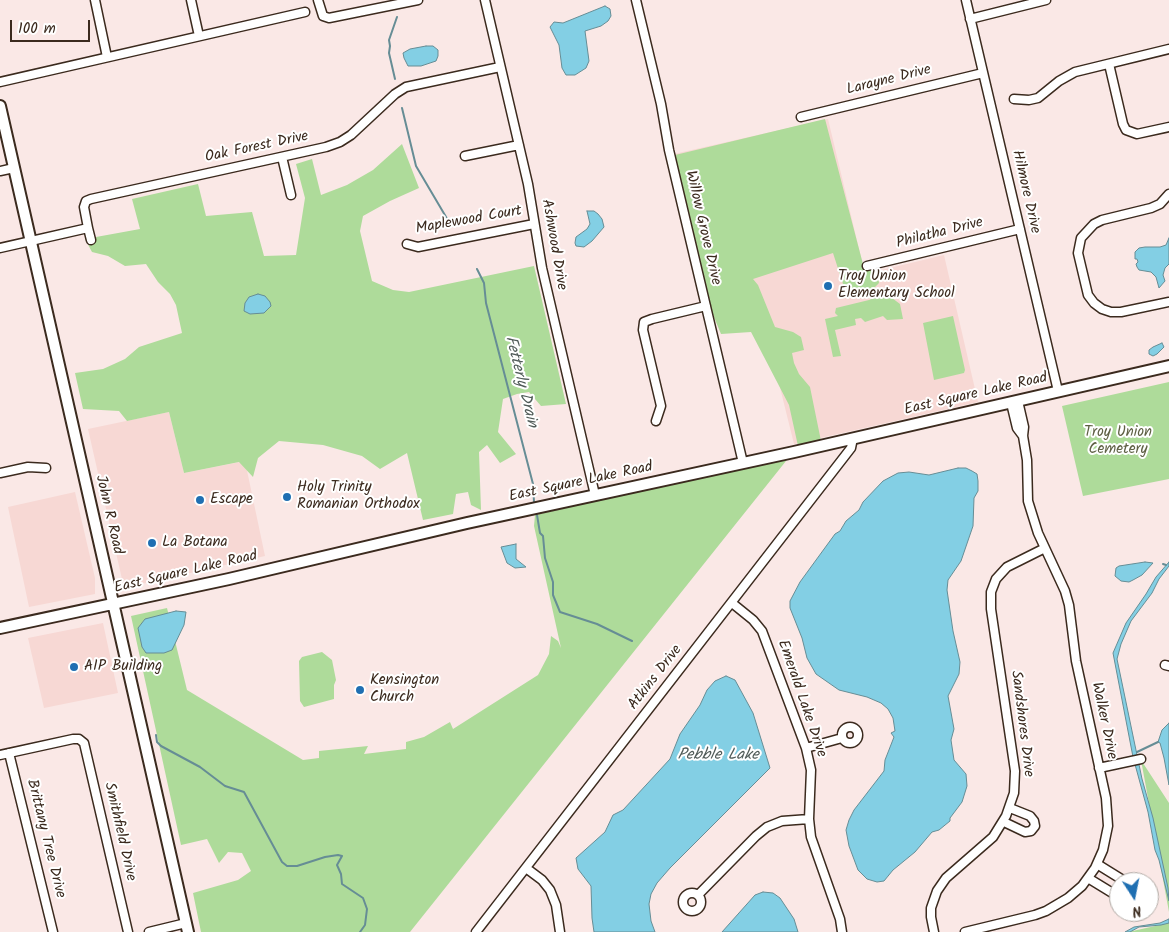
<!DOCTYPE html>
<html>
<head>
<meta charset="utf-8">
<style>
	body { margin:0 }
	#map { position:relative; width:1169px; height:932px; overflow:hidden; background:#fae8e6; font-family:Kalam,sans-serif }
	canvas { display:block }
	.north { position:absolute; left:1109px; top:872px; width:50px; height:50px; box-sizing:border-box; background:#fff; border:1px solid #b1aaa5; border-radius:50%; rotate:169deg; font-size:14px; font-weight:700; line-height:20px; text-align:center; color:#3b2a1e }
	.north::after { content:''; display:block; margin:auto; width:18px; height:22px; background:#1f6fb2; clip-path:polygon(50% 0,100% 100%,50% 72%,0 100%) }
	.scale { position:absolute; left:10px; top:20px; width:80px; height:22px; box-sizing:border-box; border:2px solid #3b2a1e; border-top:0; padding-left:6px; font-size:15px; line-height:18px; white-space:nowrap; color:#3b2a1e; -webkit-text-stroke:4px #fff; paint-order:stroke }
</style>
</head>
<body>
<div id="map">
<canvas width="1169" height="932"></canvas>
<div class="north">N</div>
<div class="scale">100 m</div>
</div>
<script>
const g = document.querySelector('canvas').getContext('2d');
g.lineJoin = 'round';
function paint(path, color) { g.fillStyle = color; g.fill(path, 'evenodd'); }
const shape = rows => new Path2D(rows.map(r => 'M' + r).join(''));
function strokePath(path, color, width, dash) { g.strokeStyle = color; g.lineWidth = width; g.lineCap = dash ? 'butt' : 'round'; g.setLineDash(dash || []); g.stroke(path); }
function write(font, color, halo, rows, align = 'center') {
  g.font = font + ' Kalam,sans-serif'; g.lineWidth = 4; g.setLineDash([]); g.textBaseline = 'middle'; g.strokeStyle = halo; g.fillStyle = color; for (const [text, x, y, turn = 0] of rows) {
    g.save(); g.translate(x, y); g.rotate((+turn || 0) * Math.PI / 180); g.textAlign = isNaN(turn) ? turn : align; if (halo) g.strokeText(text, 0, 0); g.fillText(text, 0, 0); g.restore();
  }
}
paint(shape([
	[828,119,865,274,944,255,978,402,794,444,758,299,711,310,674,154],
	[169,412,184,473,245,461,265,556,124,588,88,429],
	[75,492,95,578,95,594,29,607,8,507],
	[103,623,118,693,44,708,28,638]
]), '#f7d8d4');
paint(shape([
	[825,119,864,268,877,267,879,283,873,289,865,291,850,288,843,284,833,253,753,279,758,285,775,327,793,332,801,337,804,350,792,353,794,363,799,374,810,387,821,441,798,446,789,405,751,332,721,334,711,310,675,155],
	[402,144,419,188,390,201,363,216,360,231,372,281,393,290,409,292,534,266,566,404,541,406,529,392,517,394,503,399,498,432,516,454,500,463,487,445,479,452,481,510,471,505,468,492,456,494,453,514,423,520,407,453,380,469,362,456,323,445,279,441,258,458,253,477,239,462,184,473,169,412,127,421,119,411,83,409,75,373,103,369,125,359,139,347,182,333,176,305,170,294,158,282,146,264,125,266,108,256,92,252,85,239,140,229,132,199,198,184,206,216,252,212,264,256,296,255,305,198,296,164,312,159,321,195,347,185,373,170],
	[880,295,892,298,900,304,903,319,887,320,883,316,865,322,861,318,855,319,856,325,835,330,841,356,833,357,825,319,838,316,835,313,836,308,869,300],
	[953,316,965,370,964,373,934,380,923,323],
	[1169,382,1169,479,1083,496,1062,406],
	[790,456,410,932,201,932,193,893,238,880,251,871,242,853,228,852,219,863,207,839,181,845,131,616,167,608,187,690,303,760,319,758,319,751,368,746,364,754,406,749,406,742,424,737,450,722,453,729,538,675,549,654,551,636,558,641,561,648,534,526,535,515],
	[322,652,332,660,336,680,334,685,334,699,304,707,300,701,299,661,302,657],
	[1141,760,1169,803,1169,912],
	[1169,923,1169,932,1128,932]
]), '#aedb9a');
const water = shape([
	[605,6,610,9,611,16,608,21,601,26,585,31,589,61,586,68,575,75,566,75,562,68,559,45,550,27,554,22,563,23,605,6],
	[426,46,433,46,438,50,438,56,436,61,421,66,408,66,404,58,403,53,410,49,426,46],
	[587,211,594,211,598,214,602,219,604,227,592,241,584,247,576,246,575,243,576,237,587,229,590,224,587,211],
	[1169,238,1169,264,1165,268,1163,275,1165,281,1159,288,1156,277,1151,272,1139,270,1137,267,1136,264,1138,262,1137,259,1135,259,1135,252,1139,248,1145,247,1160,247,1166,245,1169,238],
	[258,294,265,296,270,302,271,306,264,313,250,314,244,311,245,303,249,297,258,294],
	[1162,343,1164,347,1157,354,1153,356,1149,354,1149,350,1153,347,1162,343],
	[958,468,966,468,972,471,977,474,978,481,978,491,974,498,973,526,961,561,948,580,947,590,953,631,960,662,959,674,948,696,954,729,951,740,954,760,966,774,967,786,962,802,950,818,950,821,939,830,932,832,915,852,893,870,884,881,877,882,867,879,858,870,849,846,846,830,849,820,854,810,884,771,885,760,894,737,891,733,895,731,893,718,888,709,881,703,867,697,839,690,816,674,807,658,802,638,790,608,790,601,800,582,835,534,840,531,846,521,859,510,863,502,883,481,898,473,909,472,929,475,958,468],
	[516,544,516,559,526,567,515,568,507,563,501,547,516,544],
	[1145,562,1153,563,1142,575,1133,580,1129,582,1121,581,1115,576,1116,568,1119,566,1145,562],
	[1169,562,1169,566,1159,579,1152,593,1131,621,1121,644,1117,659,1142,779,1153,818,1168,888,1169,901,1159,860,1155,850,1148,812,1133,757,1113,653,1126,623,1146,594,1156,577,1169,562],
	[176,611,186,612,184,625,172,650,164,653,146,653,142,647,138,628,145,619,176,611],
	[726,676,735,680,753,713,770,768,670,868,657,883,651,894,649,904,651,921,655,932,594,932,592,918,591,886,578,869,576,858,605,832,613,815,623,810,670,759,680,734,700,705,707,690,715,681,726,676],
	[1169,723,1169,785,1164,758,1160,743,1158,742,1162,730,1169,723],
	[763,892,773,893,780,898,794,919,798,932,722,932,755,895,763,892],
	[1169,919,1169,923,1161,925,1139,927,1130,932,1125,932,1134,927,1160,923,1169,919]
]);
paint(water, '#83cfe4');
strokePath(water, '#668d95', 1);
strokePath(shape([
	[395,79,389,53,390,46,389,40,397,17],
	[402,108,416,166,449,222],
	[477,269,484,283,486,303,533,484,534,502],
	[537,515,540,533,543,536,545,558,553,582,553,595,560,612,597,624,632,641],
	[1163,564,1166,565],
	[156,735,157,742,161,746,200,767,225,786,244,792,282,862,287,866,297,866,325,857,338,855,342,856,337,865,341,874,342,884,363,898,367,909,365,925,360,932],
	[1137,752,1158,742]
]), '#668d95', 2);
const minor = shape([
	[95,0,107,57],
	[191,0,199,36],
	[318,0,323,16,329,18,418,0],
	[485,0,528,184,542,268,595,495],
	[636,0,661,104,669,150,743,463],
	[966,0,1058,391],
	[970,19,1046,0],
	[1109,64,1123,124,1126,130,1137,134,1169,127],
	[0,82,305,12],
	[1014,99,1029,100,1038,98,1059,81,1075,72,1169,49],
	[801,117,983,73],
	[465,156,519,145],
	[282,157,291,195],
	[0,171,14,168],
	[1169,194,1160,204,1151,208,1102,220,1094,224,1081,238,1078,253,1088,295,1094,303,1102,309,1111,312,1121,312,1169,302],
	[88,228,91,240],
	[407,244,418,247,534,224],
	[0,248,88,228,84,207,86,201,91,199,326,147,340,142,351,135,395,94,406,87,500,67],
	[867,266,1020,229],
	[1011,403,1017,428,1023,436],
	[656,421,661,406,643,330,644,322,652,319,706,306],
	[0,473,28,467,46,468],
	[732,603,753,620,762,631,806,748,811,770,809,819,811,837,840,919,842,932],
	[1165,665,1169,666],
	'842 735a8 8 0 1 1 16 0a8 8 0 1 1-16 0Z',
	[806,748,842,738],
	[9,753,53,932],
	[0,755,73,739,79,739,84,743,128,932],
	[1099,768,1141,759],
	[1004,822,1025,832,1031,831,1035,826,1034,821,1030,816,1010,808],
	[1097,864,1126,882],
	[526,868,542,880,550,890,556,905,560,932],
	[1088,878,1119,897],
	'683 902a9 9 0 1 1 18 0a9 9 0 1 1-18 0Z',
	[698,895,756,836,767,827,782,821,809,819],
	[149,932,186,923],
	[476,932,851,448,853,438],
	[934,932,931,917,931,908,937,891,946,878,993,837,1006,816,1014,793,1015,771,991,609,991,592,996,579,1007,567,1045,548],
	[965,932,1035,915,1046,911,1068,898,1082,886,1095,868,1103,850,1108,826,1106,798,1076,661,1069,605,1065,591,1038,533,1028,501,1027,460,1023,436,1024,427,1018,401]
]);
const major = shape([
	[0,106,188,932],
	[0,628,229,579,467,523,794,452,1169,366]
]);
strokePath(minor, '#3b2a1e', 11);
strokePath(major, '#3b2a1e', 14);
strokePath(minor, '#fff', 8);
strokePath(major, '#fff', 10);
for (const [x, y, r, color] of [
	[828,286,5,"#1f6fb2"],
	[287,497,5,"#1f6fb2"],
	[200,500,5,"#1f6fb2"],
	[152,543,5,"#1f6fb2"],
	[74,667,5,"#1f6fb2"],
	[360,690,5,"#1f6fb2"]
]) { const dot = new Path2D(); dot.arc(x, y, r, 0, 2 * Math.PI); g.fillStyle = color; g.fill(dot); strokePath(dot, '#fff', 2); }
write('15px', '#3b2a1e', '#fff', [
	["Larayne Drive",889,81,-14],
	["Oak Forest Drive",257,148,-12],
	["Hilmore Drive",1025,192,77],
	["Maplewood Court",469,221,-10],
	["Willow Grove Drive",702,228,77],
	["Philatha Drive",940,234,-14],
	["Ashwood Drive",553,245,80],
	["East Square Lake Road",976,395,-13],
	["East Square Lake Road",581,483,-12],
	["John R Road",108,515,77],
	["East Square Lake Road",186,573,-13],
	["Atkins Drive",656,678,-52],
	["Emerald Lake Drive",801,699,71],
	["Walker Drive",1103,721,78],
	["Sandshores Drive",1021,724,83],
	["Smithfield Drive",119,832,77],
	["Brittany Tree Drive",45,839,76]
]);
write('15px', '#3b2a1e', '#fff', [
	["Troy Union",838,277],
	["Elementary School",838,294],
	["Holy Trinity",297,488],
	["Romanian Orthodox",297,505],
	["Escape",210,500],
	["La Botana",162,543],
	["AIP Building",84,667],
	["Kensington",370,681],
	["Church",370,698]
], 'left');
write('15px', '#5e5f43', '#fff', [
	["Troy Union",1118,433],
	["Cemetery",1118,450]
]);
write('italic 16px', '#515c59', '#fff', [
	["Fetterly Drain",520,382,76],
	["Pebble Lake",718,756]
]);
</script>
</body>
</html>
